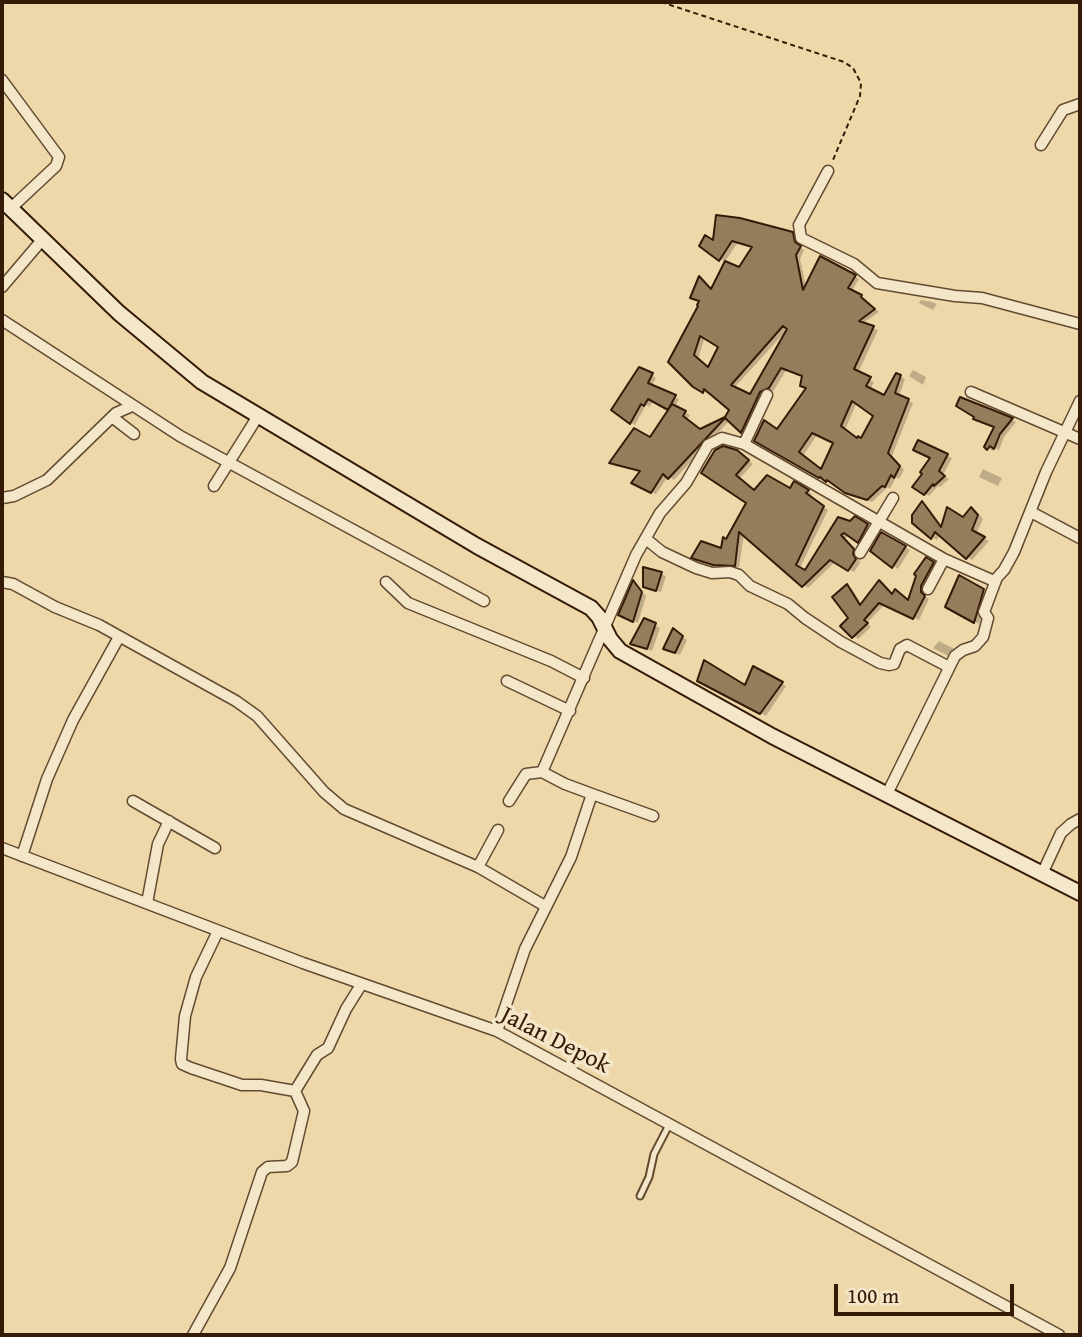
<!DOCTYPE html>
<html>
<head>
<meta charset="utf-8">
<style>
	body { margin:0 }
	#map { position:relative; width:1082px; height:1337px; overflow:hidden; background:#eed8aa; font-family:"Gentium Book Plus",serif }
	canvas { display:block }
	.frame { position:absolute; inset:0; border:4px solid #341a07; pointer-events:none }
	.scale { position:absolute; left:834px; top:1284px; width:180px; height:32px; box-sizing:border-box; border:4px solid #341a07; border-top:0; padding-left:9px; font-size:21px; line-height:24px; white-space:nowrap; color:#341a07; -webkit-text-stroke:5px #f4e6c8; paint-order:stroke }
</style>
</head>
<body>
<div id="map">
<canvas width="1082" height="1337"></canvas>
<div class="frame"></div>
<div class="scale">100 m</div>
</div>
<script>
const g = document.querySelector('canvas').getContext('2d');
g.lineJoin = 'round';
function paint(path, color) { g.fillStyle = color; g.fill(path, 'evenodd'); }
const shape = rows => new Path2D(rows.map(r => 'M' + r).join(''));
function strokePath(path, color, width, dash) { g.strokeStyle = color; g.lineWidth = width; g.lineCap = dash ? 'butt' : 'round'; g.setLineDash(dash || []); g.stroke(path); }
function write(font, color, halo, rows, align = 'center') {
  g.font = font + ' "Gentium Book Plus",serif'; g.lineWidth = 7; g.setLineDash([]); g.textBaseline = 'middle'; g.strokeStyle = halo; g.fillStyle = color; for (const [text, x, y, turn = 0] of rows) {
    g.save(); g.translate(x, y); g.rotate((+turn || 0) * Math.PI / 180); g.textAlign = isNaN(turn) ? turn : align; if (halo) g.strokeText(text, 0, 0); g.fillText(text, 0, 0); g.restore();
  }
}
paint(shape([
	[792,234,797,237,799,246,804,250,800,259,806,287,821,258,859,279,851,292,865,299,879,312,862,324,878,330,858,373,874,382,870,390,885,397,897,375,905,379,899,396,913,403,892,456,904,470,899,479,896,477,890,489,888,487,872,502,852,495,756,440,778,431,808,388,804,376,787,369,774,390,765,394,746,434,730,420,674,480,668,476,656,494,633,482,642,472,616,464,651,440,670,409,654,400,649,407,646,405,635,425,613,409,639,369,656,378,652,386,679,399,675,407,690,415,687,420,700,431,726,418,731,410,710,391,708,394,694,385,670,362,701,305,700,278,713,290,740,269,754,247,738,242,725,262,720,259,714,243],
	[787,330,750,397,734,388],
	[705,337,720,346,709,368,698,359],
	[857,402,875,415,861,440,845,430],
	[817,435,835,443,822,471,803,456],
	[921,300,932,302,937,304,933,310,919,303],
	[913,370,926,377,923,385,909,376],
	[961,400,1016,422,1004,437,999,450,995,448,993,451,986,447,996,427],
	[919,442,952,458,943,475,949,479,940,487,938,486,929,496,914,487,932,458],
	[742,455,753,464,740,478,755,492,790,490,794,484,812,494,810,497,828,510,800,568,806,572,855,518,872,529,863,544,849,534,845,539,858,553,860,563,854,572,835,562,808,588,744,534,739,567,719,567,698,560,723,550,748,502,703,472],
	[983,469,1002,478,998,486,979,477],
	[923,503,927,506,943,527,964,519,972,509,976,511,983,519,976,534,989,541,972,560,940,534,937,540,932,537,914,522],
	[882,534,910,550,898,569,872,551],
	[926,559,938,566,926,589,926,597,929,599,919,620,884,605,867,623,871,627,858,639,853,636,848,586,852,589,862,605,880,582,893,595,910,602],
	[661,574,666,576,661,592,650,589],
	[960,578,988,593,979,624,948,607],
	[634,583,646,596,638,623,625,617],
	[645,620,660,628,652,651,632,643],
	[678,633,687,640,680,655,670,651],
	[939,641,958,651,952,658,933,648],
	[754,668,786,686,766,716,699,680,746,688]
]), '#0003');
const building = shape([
	[716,215,740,218,793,232,795,242,801,246,796,255,803,290,820,256,856,275,848,288,862,295,861,297,875,309,859,321,874,326,854,369,871,377,866,386,884,395,896,373,901,375,895,393,909,399,888,453,900,466,894,478,891,475,885,487,882,486,867,500,845,493,827,480,826,482,820,477,819,478,754,441,764,420,777,429,806,388,800,386,802,376,781,368,769,388,760,392,741,433,725,418,668,479,663,474,651,493,631,483,640,471,609,463,634,428,650,437,672,404,686,411,683,416,700,429,725,417,729,410,704,389,703,393,693,387,668,362,698,306,697,305,699,301,690,298,699,276,711,289,725,261,739,267,752,247,732,241,719,261,699,246,705,235,713,240,716,215],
	[783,326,787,329,750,394,731,385,783,326],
	[700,336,718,347,708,367,694,355,700,336],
	[852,401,873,416,861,438,858,436,857,438,841,426,852,401],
	[812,433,833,443,821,469,799,452,812,433],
	[639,367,653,373,648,383,676,395,668,410,648,399,644,406,641,404,630,424,611,410,639,367],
	[960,397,1013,418,1000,434,994,449,990,446,987,450,984,447,994,427,973,419,974,417,956,406,960,397],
	[918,440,948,454,939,471,945,476,934,486,933,484,924,495,912,487,922,474,920,472,930,458,913,450,918,440],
	[723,446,737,450,749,460,736,475,754,490,767,475,790,488,794,481,809,490,806,493,824,506,796,565,805,570,838,517,850,521,855,516,868,524,858,543,844,533,841,535,854,549,853,554,856,559,848,571,830,560,802,587,739,532,735,566,713,565,691,558,701,541,721,548,723,537,726,539,746,503,701,473,715,450,723,446],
	[922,501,941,527,947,507,963,517,971,507,978,515,972,530,985,537,966,559,935,532,931,539,912,523,912,515,922,501],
	[881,532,906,546,892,568,870,551,881,532],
	[926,557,934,562,921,586,921,592,925,596,913,619,879,603,864,620,868,623,852,638,840,626,848,618,832,597,847,584,860,605,879,580,892,594,895,589,908,600,916,576,914,574,926,557],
	[643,567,662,572,656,591,643,587,643,567],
	[959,575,984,589,974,623,945,607,959,575],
	[633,580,642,592,633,622,618,615,633,580],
	[644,618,656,623,647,649,630,644,644,618],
	[673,628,683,636,675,653,663,649,673,628],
	[704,660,745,685,753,666,783,682,760,714,697,681,704,660]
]);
paint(building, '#957d5c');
strokePath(building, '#341a07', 2);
const lane = shape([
	[640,1196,649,1177,654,1154,669,1125]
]);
const street = shape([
	[2,80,59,157,56,166,10,209],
	[1041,145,1063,110,1080,104],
	[828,171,799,225,801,238,854,264,877,283,955,296,982,298,1080,324],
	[2,287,42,240],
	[2,320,180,436,484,601],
	[971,392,1080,439],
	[112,417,134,434],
	[744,444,767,395],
	[214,486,258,416],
	[2,498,14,496,47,480,116,413,132,406],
	[1031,512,1080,538],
	[646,539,662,552,696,568,712,573,730,572,739,575,750,586,788,604,805,618,841,642,880,663,889,665,894,664,900,649,907,645,949,667],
	[860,553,893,498],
	[2,582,13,584,55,607,99,625,236,701,257,716,324,792,344,809,478,867,545,906],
	[386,582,408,603,551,661,584,678],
	[928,589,944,559],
	[507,681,570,711],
	[592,794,653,816],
	[887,794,955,656,963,650,975,646,983,637,988,618,984,612,996,580],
	[133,801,215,848],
	[509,801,526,774,542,772],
	[2,848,303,963,497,1031,1059,1335],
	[22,856,47,779,73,720,119,637],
	[478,867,498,830],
	[1042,874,1061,833,1071,824,1080,819],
	[147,903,158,844,169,821],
	[218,931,196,977,185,1016,181,1059,182,1064,191,1068,242,1085,261,1085,295,1091,317,1055,328,1048,346,1009,361,985],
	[497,1031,525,949,571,857,592,794,565,784,542,772,636,555,660,513,686,483,708,445,722,438,744,444,944,559,994,581,1004,570,1014,552,1046,472,1080,401],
	[193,1335,230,1268,262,1172,268,1167,287,1166,292,1162,304,1111,295,1091]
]);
const secondary = shape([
	[2,200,119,313,202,382,477,546,591,608,599,617,610,639,620,651,772,736,1080,893]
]);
strokePath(lane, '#624a30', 9);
strokePath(street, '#624a30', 13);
strokePath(secondary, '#341a07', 18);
strokePath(shape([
	[661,2,844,62,853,68,861,83,860,96,833,160]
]), '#341a07', 2, [5, 3.5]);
strokePath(lane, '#f4e6c8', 5);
strokePath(street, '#f4e6c8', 10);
strokePath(secondary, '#f4e6c8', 14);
write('24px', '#341a07', '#f4e6c8', [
	["Jalan Depok",555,1041,27]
]);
</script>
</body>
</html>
